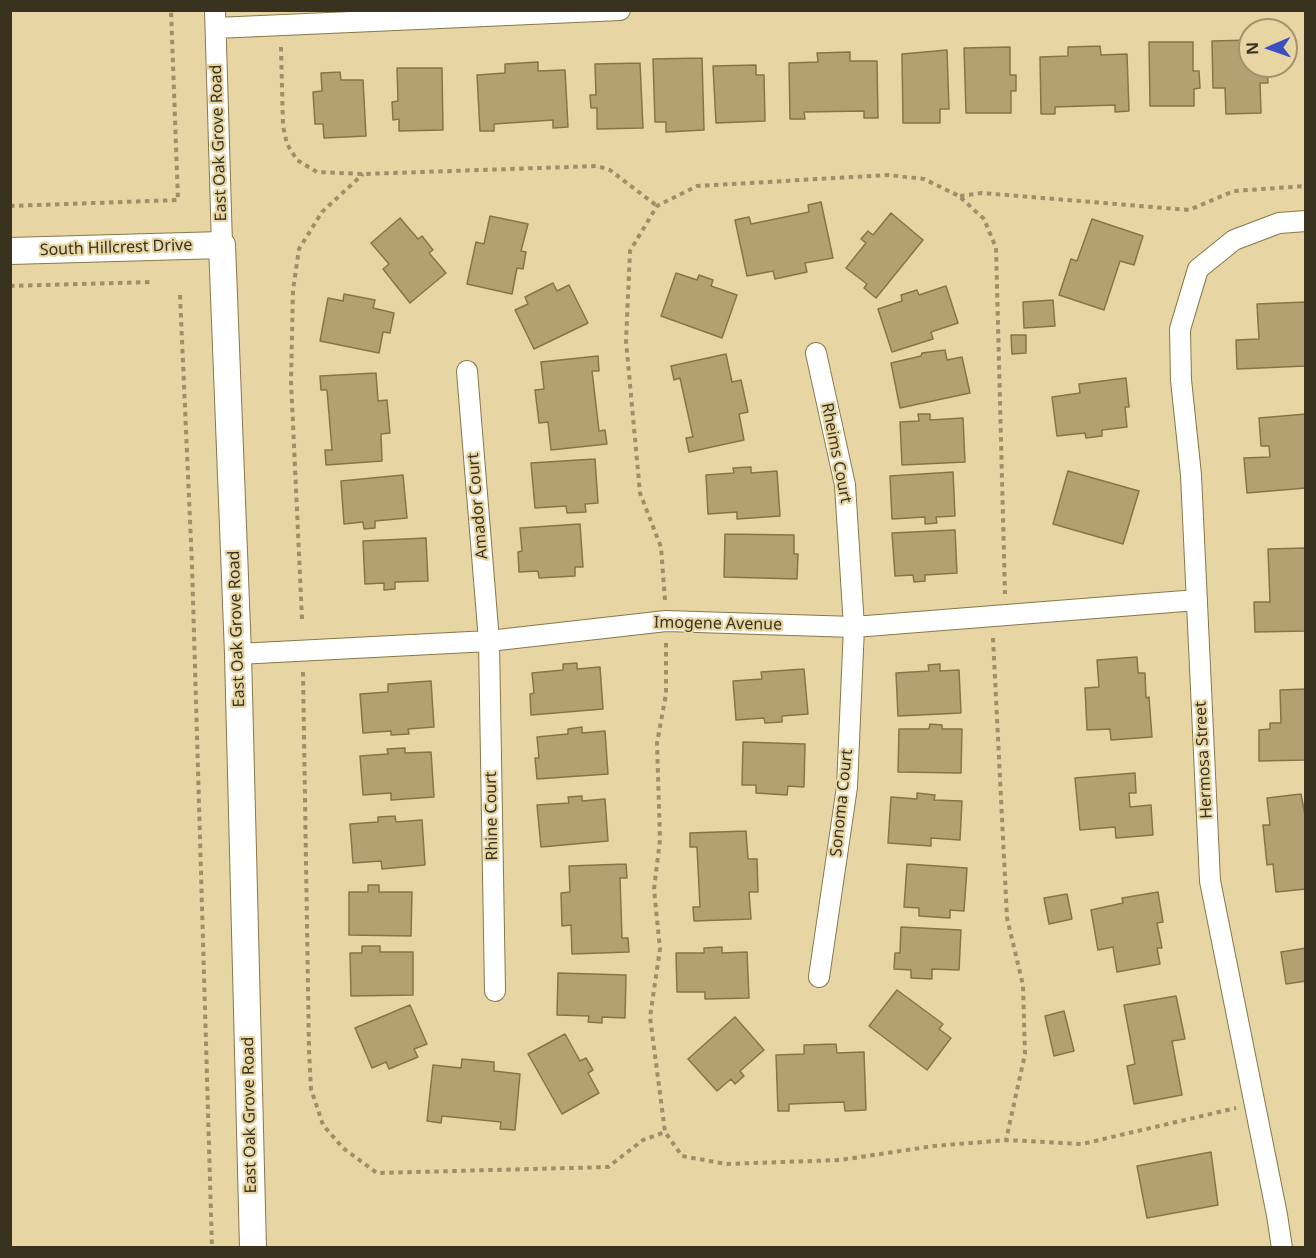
<!DOCTYPE html>
<html>
<head>
<meta charset="utf-8">
<style>
	body { margin:0 }
	#map { position:relative; width:1316px; height:1258px; overflow:hidden; background:#e7d6a4; font-family:"Noto Sans",sans-serif }
	canvas { display:block }
	.frame { position:absolute; inset:0; border:12px solid #39321e; pointer-events:none }
	.north { position:absolute; left:1238px; top:18px; width:60px; height:60px; box-sizing:border-box; background:#e7d6a4; border:2px solid #a1946e; border-radius:50%; rotate:268deg; font-size:16px; font-weight:700; line-height:24px; text-align:center; color:#39321e }
	.north::after { content:''; display:block; margin:auto; width:21px; height:27px; background:#3c4ec1; clip-path:polygon(50% 0,100% 100%,50% 72%,0 100%) }
</style>
</head>
<body>
<div id="map">
<canvas width="1316" height="1258"></canvas>
<div class="frame"></div>
<div class="north">N</div>
</div>
<script>
const g = document.querySelector('canvas').getContext('2d');
g.lineJoin = 'round';
function paint(path, color) { g.fillStyle = color; g.fill(path, 'evenodd'); }
const shape = rows => new Path2D(rows.map(r => 'M' + r).join(''));
function strokePath(path, color, width, dash) { g.strokeStyle = color; g.lineWidth = width; g.lineCap = dash ? 'butt' : 'round'; g.setLineDash(dash || []); g.stroke(path); }
function write(font, color, halo, rows, align = 'center') {
  g.font = font + ' "Noto Sans",sans-serif'; g.lineWidth = 4.5; g.setLineDash([]); g.textBaseline = 'middle'; g.strokeStyle = halo; g.fillStyle = color; for (const [text, x, y, turn = 0] of rows) {
    g.save(); g.translate(x, y); g.rotate((+turn || 0) * Math.PI / 180); g.textAlign = isNaN(turn) ? turn : align; if (halo) g.strokeText(text, 0, 0); g.fillText(text, 0, 0); g.restore();
  }
}
const building = shape([
	[1250,40,1250,66,1259,66,1259,69,1267,69,1268,83,1260,83,1261,113,1226,114,1225,88,1213,88,1212,41,1250,40],
	[1149,42,1193,42,1193,71,1199,71,1200,88,1194,89,1194,106,1150,106,1149,42],
	[1100,46,1101,55,1127,54,1129,111,1115,112,1115,105,1055,107,1055,114,1041,114,1040,57,1068,56,1068,47,1100,46],
	[1010,47,1010,75,1016,75,1016,91,1011,91,1011,113,966,113,964,48,1010,47],
	[947,50,949,109,940,109,940,123,903,123,902,54,947,50],
	[850,52,850,61,877,61,878,118,864,118,864,111,804,112,805,119,790,119,789,63,818,62,817,53,850,52],
	[702,58,704,130,666,132,666,122,655,122,653,59,702,58],
	[538,62,538,71,565,70,568,127,553,128,553,120,494,124,494,131,480,131,477,75,505,73,505,64,538,62],
	[640,63,643,128,597,129,597,108,591,108,590,95,596,95,595,64,640,63],
	[756,65,756,75,764,75,765,121,716,123,713,66,756,65],
	[397,68,442,68,443,130,399,131,399,119,393,120,392,102,398,101,397,68],
	[340,72,341,80,363,80,366,136,324,138,323,124,315,124,313,92,322,91,321,73,340,72],
	[821,202,833,258,805,263,807,272,775,279,773,271,747,276,735,220,749,217,751,224,809,212,808,205,821,202],
	[891,213,923,240,876,298,864,288,867,284,846,268,866,243,861,239,868,231,873,235,891,213],
	[490,216,528,224,521,251,526,252,523,269,517,268,512,294,467,284,476,242,484,244,490,216],
	[400,218,418,239,422,236,433,250,429,253,446,273,410,303,383,269,389,264,371,243,400,218],
	[1092,219,1143,236,1134,265,1120,261,1104,310,1059,295,1071,259,1077,261,1092,219],
	[676,273,697,280,699,275,713,280,711,286,737,295,722,338,661,316,676,273],
	[553,283,557,291,569,285,588,323,534,349,515,310,528,304,525,297,553,283],
	[946,286,958,323,931,332,933,339,892,352,878,309,902,301,901,295,917,290,919,295,946,286],
	[344,294,375,300,373,308,394,313,390,333,383,332,379,353,320,341,328,298,343,301,344,294],
	[1053,300,1055,326,1024,328,1023,302,1053,300],
	[1306,302,1306,366,1237,369,1236,340,1259,339,1257,304,1306,302],
	[1011,335,1026,335,1026,353,1012,354,1011,335],
	[945,350,947,360,962,357,970,393,900,408,891,363,921,356,922,353,945,350],
	[726,354,732,382,741,380,748,412,739,414,744,440,689,452,686,438,693,437,680,378,674,380,671,366,726,354],
	[598,356,599,371,592,371,599,431,605,430,607,444,551,450,548,422,539,423,535,390,544,389,541,362,598,356],
	[376,373,378,401,387,400,390,433,381,434,382,461,326,465,325,450,332,450,327,390,321,390,320,376,376,373],
	[1126,378,1129,407,1125,407,1127,427,1102,430,1102,436,1086,438,1085,433,1057,436,1052,397,1080,393,1079,384,1126,378],
	[918,414,930,414,930,420,963,418,965,462,902,465,900,422,919,421,918,414],
	[1306,414,1306,488,1247,493,1244,458,1270,457,1269,446,1261,446,1259,418,1306,414],
	[595,459,598,503,585,504,586,512,567,513,566,506,535,508,531,463,595,459],
	[751,467,751,473,777,471,780,516,737,519,737,512,708,514,706,475,734,473,733,468,751,467],
	[1068,471,1139,491,1123,544,1053,524,1068,471],
	[953,472,955,516,936,517,937,523,925,524,925,517,892,519,890,476,953,472],
	[403,475,407,518,375,521,375,528,364,529,363,522,344,524,341,481,403,475],
	[580,524,583,567,575,567,575,576,539,578,538,571,519,572,518,552,522,551,520,528,580,524],
	[955,530,957,573,925,575,925,581,914,582,913,575,895,576,892,533,955,530],
	[725,534,794,535,794,554,798,554,797,579,724,577,725,534],
	[426,538,428,581,395,582,395,589,384,590,384,583,365,584,363,541,426,538],
	[1306,548,1306,631,1255,632,1254,602,1270,602,1268,549,1306,548],
	[1137,657,1138,673,1145,673,1146,698,1149,697,1152,737,1111,740,1110,729,1087,730,1085,688,1099,687,1097,660,1137,657],
	[577,663,577,669,600,667,603,709,531,715,530,694,534,693,532,673,563,670,563,664,577,663],
	[940,664,940,671,959,670,961,713,898,716,896,673,929,671,928,665,940,664],
	[804,669,808,714,782,716,782,722,765,723,764,718,736,720,733,681,762,679,761,672,804,669],
	[431,681,434,727,408,729,409,734,391,735,391,731,363,733,360,694,388,692,388,684,431,681],
	[1306,689,1306,760,1259,761,1259,730,1270,729,1270,723,1281,723,1280,690,1306,689],
	[930,724,942,725,942,729,962,729,961,773,898,772,899,729,929,729,930,724],
	[582,727,582,733,605,731,608,774,537,779,535,758,539,758,537,737,568,734,568,729,582,727],
	[743,742,805,744,804,787,788,786,787,795,756,793,756,785,742,785,743,742],
	[405,748,405,753,431,752,434,797,391,800,391,793,363,795,360,756,388,754,387,749,405,748],
	[1135,773,1136,793,1129,793,1130,807,1151,805,1153,835,1116,838,1115,827,1080,830,1075,778,1135,773],
	[917,793,935,795,934,800,962,801,960,840,931,838,931,846,888,843,891,797,917,799,917,793],
	[1301,794,1306,820,1306,889,1276,892,1273,864,1267,865,1263,825,1270,825,1267,798,1301,794],
	[582,796,582,801,605,799,608,841,541,847,537,805,569,803,568,797,582,796],
	[395,816,396,822,422,820,425,865,382,869,381,861,353,863,350,824,378,822,378,817,395,816],
	[746,831,748,859,757,859,758,892,749,892,751,919,694,921,693,907,700,907,697,847,690,847,690,833,746,831],
	[626,864,627,878,620,878,622,938,628,938,629,952,572,954,571,925,562,926,561,893,570,892,569,866,626,864],
	[907,864,967,868,964,911,950,910,950,918,919,916,919,908,904,907,907,864],
	[368,885,379,885,379,892,412,892,411,936,349,935,349,892,368,892,368,885],
	[1158,892,1163,922,1157,923,1162,948,1157,948,1160,964,1117,972,1113,947,1098,950,1091,910,1123,903,1122,898,1158,892],
	[1067,894,1072,919,1049,924,1044,898,1067,894],
	[901,927,961,930,959,970,932,969,932,979,911,978,911,970,894,969,895,953,900,953,901,927],
	[362,946,380,946,380,952,413,952,413,995,351,996,350,953,362,953,362,946],
	[722,947,722,953,747,952,749,998,705,999,705,992,677,992,676,953,704,953,704,948,722,947],
	[1306,948,1306,981,1286,984,1281,952,1306,948],
	[558,973,626,975,625,1018,602,1017,602,1023,588,1022,589,1016,557,1015,558,973],
	[897,990,943,1024,939,1029,951,1038,927,1070,869,1026,897,990],
	[1176,996,1185,1039,1172,1041,1182,1095,1134,1104,1127,1066,1135,1064,1124,1005,1176,996],
	[410,1005,427,1044,414,1049,418,1057,389,1069,386,1062,372,1068,355,1028,410,1005],
	[1064,1011,1074,1051,1054,1056,1045,1016,1064,1011],
	[735,1017,764,1050,740,1071,744,1076,735,1084,731,1079,717,1091,688,1059,735,1017],
	[565,1034,580,1061,586,1058,593,1070,588,1073,599,1093,562,1114,528,1054,565,1034],
	[836,1044,837,1053,864,1052,866,1110,845,1111,844,1102,789,1104,789,1111,778,1111,776,1055,804,1054,804,1045,836,1044],
	[462,1059,494,1062,494,1071,520,1074,515,1130,500,1129,501,1122,442,1116,441,1123,427,1121,433,1065,461,1068,462,1059],
	[1211,1152,1218,1205,1147,1218,1137,1166,1211,1152]
]);
paint(building, '#b2a272');
strokePath(building, '#867647', 1.5);
const minor = shape([
	[215,10,222,245],
	[216,28,620,10],
	[816,353,845,485,854,627,847,787,819,977],
	[467,371,489,641,495,991],
	[238,654,489,641,666,621,854,627,1197,600],
	[1282,1248,1277,1215,1210,881,1191,475,1181,380,1180,329,1198,269,1234,240,1279,223,1306,221]
]);
const tertiary = shape([
	[10,251,222,245,238,654,253,1248]
]);
strokePath(minor, '#887849', 22);
strokePath(tertiary, '#887849', 28);
strokePath(shape([
	[281,47,283,126,287,144,297,160,317,172,364,174,597,166,610,170,657,206],
	[960,196,982,193,1189,210,1234,191,1306,186],
	[10,206,178,200,171,10],
	[10,286,152,282],
	[180,295,192,565,212,1248],
	[665,600,661,547,640,493,626,341,630,251,657,206,697,186,888,175,924,179,959,196,984,219,996,248,1005,594],
	[302,619,291,381,293,290,299,249,322,212,363,174],
	[993,638,1007,918,1023,985,1025,1054,1006,1140],
	[666,643,666,694,657,743,660,840,654,889,660,949,650,1017,665,1132,682,1156,726,1164,840,1160,934,1146,1006,1140,1082,1144,1236,1108],
	[303,672,309,1050,311,1089,323,1125,343,1148,377,1173,608,1167,643,1140,665,1132]
]), '#9c8f6a', 4, [4.5, 4.5]);
strokePath(minor, '#fff', 20);
strokePath(tertiary, '#fff', 26);
write('16px', '#39321e', '#e7d6a4', [
	["East Oak Grove Road",219,143,-92],
	["South Hillcrest Drive",116,248,-2],
	["Rheims Court",836,453,79],
	["Amador Court",478,506,-95],
	["Imogene Avenue",718,624,1],
	["East Oak Grove Road",237,629,-92],
	["Hermosa Street",1204,760,-93],
	["Sonoma Court",842,803,-84],
	["Rhine Court",492,816,-91],
	["East Oak Grove Road",250,1115,-91]
]);
</script>
</body>
</html>
